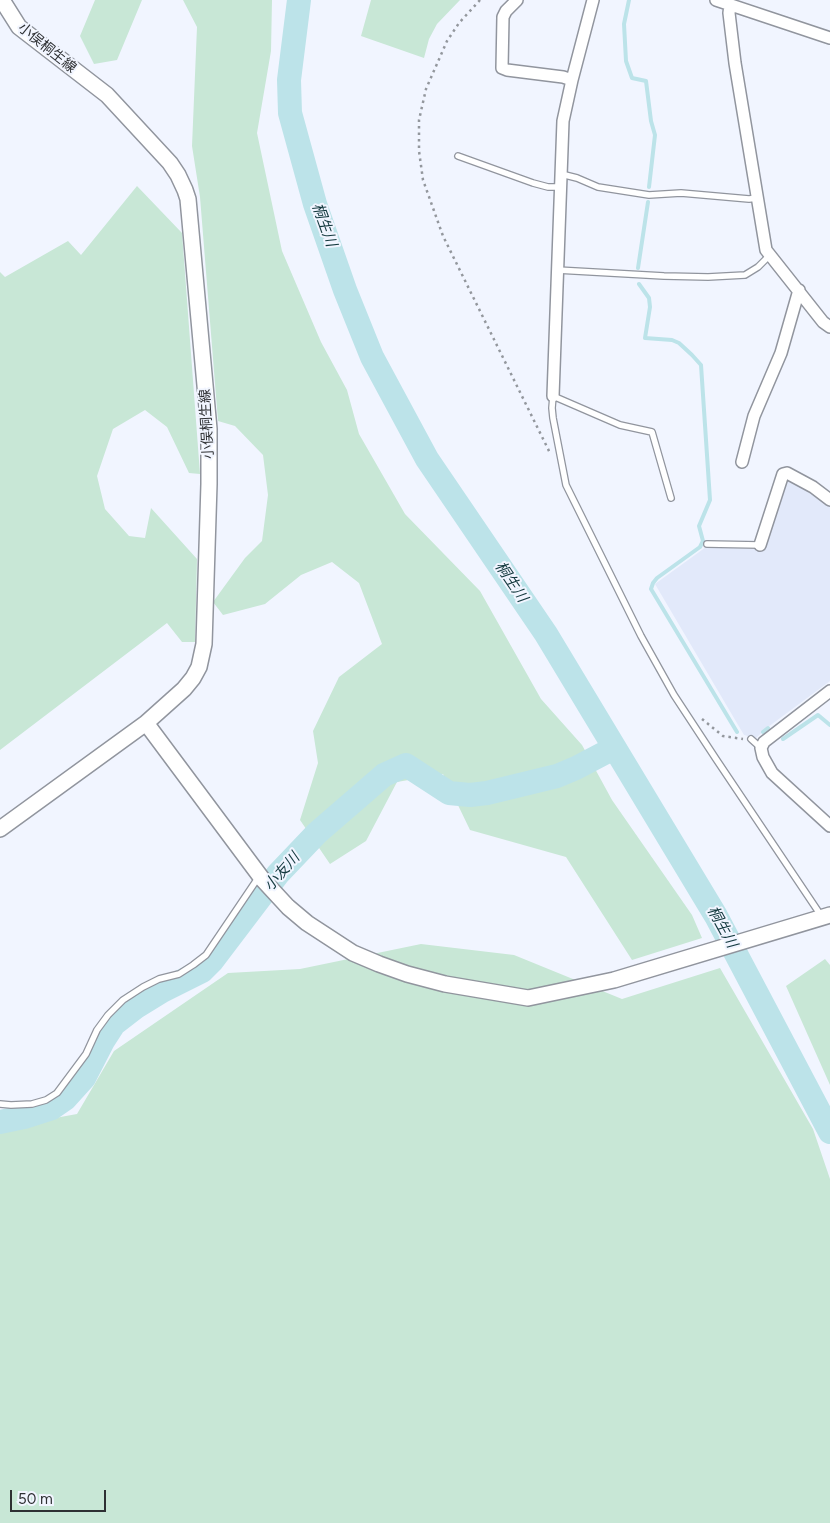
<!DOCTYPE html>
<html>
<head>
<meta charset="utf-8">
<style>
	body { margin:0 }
	#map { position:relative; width:830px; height:1523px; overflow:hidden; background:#f1f5ff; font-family:Figtree,sans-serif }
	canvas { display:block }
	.scale { position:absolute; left:10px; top:1490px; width:96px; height:22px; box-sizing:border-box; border:2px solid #2e3033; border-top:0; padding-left:6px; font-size:15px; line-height:18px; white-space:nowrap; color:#2e3033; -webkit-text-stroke:4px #f1f5ff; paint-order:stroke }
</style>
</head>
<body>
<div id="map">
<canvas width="830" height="1523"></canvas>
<div class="scale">50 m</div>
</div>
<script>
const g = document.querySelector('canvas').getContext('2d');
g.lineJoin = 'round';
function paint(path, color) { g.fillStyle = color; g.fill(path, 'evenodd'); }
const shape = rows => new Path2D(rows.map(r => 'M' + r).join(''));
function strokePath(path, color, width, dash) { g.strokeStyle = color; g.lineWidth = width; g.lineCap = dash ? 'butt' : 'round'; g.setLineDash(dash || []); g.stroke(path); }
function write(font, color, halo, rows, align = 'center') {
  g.font = font + ' Figtree,"Noto Sans JP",sans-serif'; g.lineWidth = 4; g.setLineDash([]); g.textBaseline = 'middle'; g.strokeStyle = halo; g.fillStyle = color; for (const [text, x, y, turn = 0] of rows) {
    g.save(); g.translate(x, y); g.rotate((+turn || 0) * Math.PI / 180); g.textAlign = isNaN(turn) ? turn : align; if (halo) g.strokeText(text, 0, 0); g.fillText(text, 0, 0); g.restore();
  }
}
paint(shape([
	[790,479,810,488,830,505,830,681,768,727,756,738,744,735,655,584,706,547,762,549,784,481]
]), '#e2e9fa');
paint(shape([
	[95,0,142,0,117,60,94,64,80,36],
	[183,0,272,0,271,51,257,133,282,251,321,342,347,390,359,434,405,514,480,591,541,699,582,745,612,800,692,915,702,938,632,960,566,857,470,830,443,774,397,782,366,841,330,864,300,820,318,763,313,731,339,677,382,644,359,583,332,562,301,575,265,604,223,615,213,602,245,558,262,541,268,495,263,455,235,426,218,421,200,197,192,146,197,27],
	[371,0,460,0,437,24,429,39,424,58,361,36],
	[137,186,182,233,200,474,189,473,167,427,145,410,113,429,97,476,105,509,129,536,145,538,151,508,197,559,195,642,182,642,167,623,0,750,0,272,5,277,68,241,81,255],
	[421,944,514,955,622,999,720,968,813,1129,830,1179,830,1523,0,1523,0,1128,77,1114,114,1051,228,973,300,969],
	[825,959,830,965,830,1085,786,986]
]), '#c8e7d6');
strokePath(shape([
	[629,0,624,24,626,61,632,78,646,81,651,121,655,135,649,187],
	[638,268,648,202],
	[639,284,649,298,650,307,645,338,672,340,679,343,692,355,701,365,710,500,699,526,703,541,700,547,657,578,653,583,651,589,737,732],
	[763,732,768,728],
	[783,739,818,715,830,725]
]), '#bce3e9', 4);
strokePath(shape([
	[299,0,289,80,290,113,315,204,345,290,372,357,427,459,546,634,716,916,830,1132],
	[0,1122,24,1117,52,1108,65,1099,84,1078,103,1041,114,1024,136,1007,162,991,202,971,212,961,278,874,317,833,384,775,406,765,449,793,470,795,487,793,557,776,576,768,614,748]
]), '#bce3e9', 24);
const lane = shape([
	[458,156,533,183,548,187,561,187],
	[561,174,577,178,598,187,649,195,681,193,749,199,758,198],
	[557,270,664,276,708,277,745,275,758,267,770,255],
	[671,498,652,432,620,425,553,396,552,408,553,418,566,485,641,636,674,695,716,759,822,917],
	[707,544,760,545],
	[751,739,761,748],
	[0,1104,11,1105,32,1104,46,1100,57,1093,86,1054,97,1030,108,1015,123,1000,143,987,159,979,179,974,193,965,206,955,258,878]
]);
const street = shape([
	[517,0,506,11,503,17,502,68,507,70,563,77,572,80],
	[716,0,830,38],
	[730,5,729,13,735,63,766,250,823,322,830,327],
	[553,396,563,121,572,80,593,0],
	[742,462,754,416,781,353,799,290],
	[760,545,783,474,787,473,813,487,830,500],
	[830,691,764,742,761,748,763,757,772,773,830,826]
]);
const secondary = shape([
	[146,723,263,880,288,907,307,923,353,953,379,964,407,974,445,984,528,998,614,980,830,915],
	[0,829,146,723,184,689,193,678,199,667,204,644,209,484,209,429,188,199,185,190,178,175,170,163,107,95,19,27,2,0]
]);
strokePath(lane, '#91959e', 8);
strokePath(street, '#91959e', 14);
strokePath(secondary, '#91959e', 18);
strokePath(shape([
	[480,0,459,23,447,41,426,89,419,120,419,151,423,180,443,236,550,453],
	[702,719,723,736,743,739]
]), '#93979d', 2.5, [2.5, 4]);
strokePath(lane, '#fff', 5.5);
strokePath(street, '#fff', 11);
strokePath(secondary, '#fff', 15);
write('14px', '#2e3033', '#f1f5ff', [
	["小俣桐生線",47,48,39],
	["小俣桐生線",207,424,-93]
]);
write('italic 15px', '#13393e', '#f1f5ff', [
	["桐生川",324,225,70],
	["桐生川",511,582,56],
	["小友川",282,872,-49],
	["桐生川",722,927,61]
]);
</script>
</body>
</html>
